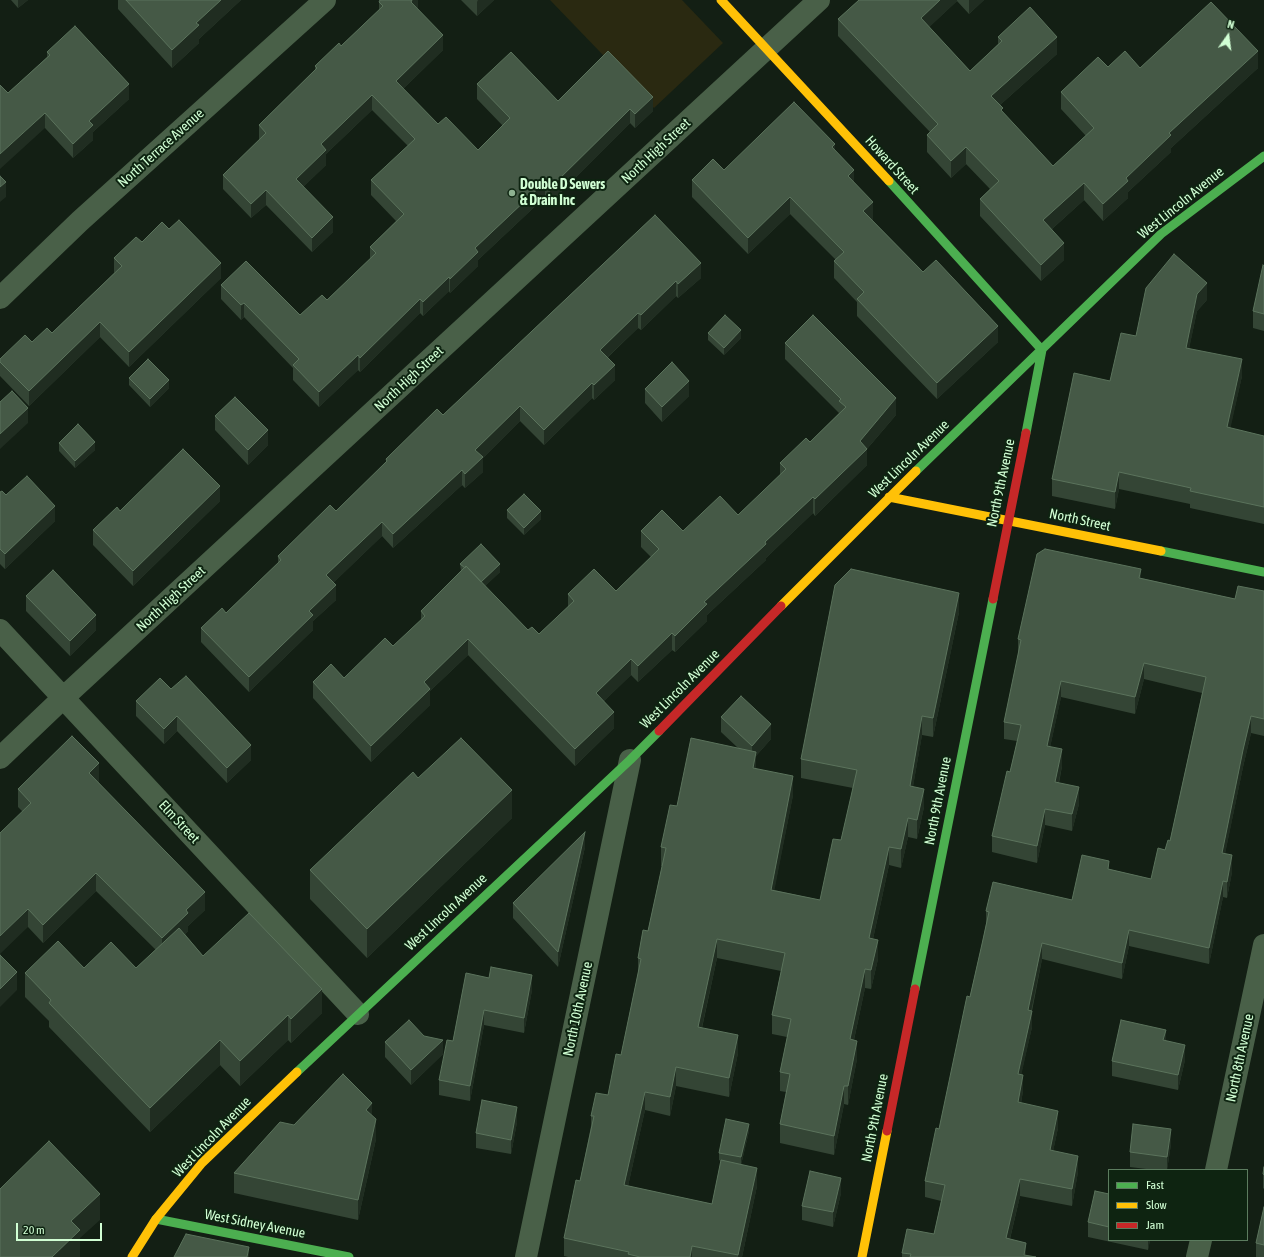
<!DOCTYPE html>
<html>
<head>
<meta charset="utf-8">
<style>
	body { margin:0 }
	#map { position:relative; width:1264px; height:1257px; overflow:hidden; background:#131f14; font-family:"Asap Condensed",sans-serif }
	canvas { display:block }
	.legend { position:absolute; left:1108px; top:1169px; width:140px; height:72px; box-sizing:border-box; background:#0e2411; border:1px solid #5c7c5f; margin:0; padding:5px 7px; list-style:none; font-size:12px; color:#d1ffd4 }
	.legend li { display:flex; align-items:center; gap:8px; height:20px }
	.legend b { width:20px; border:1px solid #5c7c5f }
	.north { position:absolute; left:1208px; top:16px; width:40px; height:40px; -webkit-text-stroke:3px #0e2411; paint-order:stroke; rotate:14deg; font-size:11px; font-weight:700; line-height:16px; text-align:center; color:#d1ffd4 }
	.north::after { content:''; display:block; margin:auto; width:14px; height:18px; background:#d1ffd4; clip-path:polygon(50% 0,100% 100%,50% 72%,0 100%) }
	.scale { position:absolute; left:16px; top:1223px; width:86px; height:18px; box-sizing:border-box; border:2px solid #d1ffd4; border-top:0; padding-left:5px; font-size:12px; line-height:14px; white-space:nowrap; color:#d1ffd4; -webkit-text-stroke:3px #0e2411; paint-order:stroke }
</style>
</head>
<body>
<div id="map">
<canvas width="1264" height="1257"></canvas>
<ul class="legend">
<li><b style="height:5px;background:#4caf50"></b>Fast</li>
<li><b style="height:5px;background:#ffc107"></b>Slow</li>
<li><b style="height:5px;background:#c62828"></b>Jam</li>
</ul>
<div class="north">N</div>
<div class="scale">20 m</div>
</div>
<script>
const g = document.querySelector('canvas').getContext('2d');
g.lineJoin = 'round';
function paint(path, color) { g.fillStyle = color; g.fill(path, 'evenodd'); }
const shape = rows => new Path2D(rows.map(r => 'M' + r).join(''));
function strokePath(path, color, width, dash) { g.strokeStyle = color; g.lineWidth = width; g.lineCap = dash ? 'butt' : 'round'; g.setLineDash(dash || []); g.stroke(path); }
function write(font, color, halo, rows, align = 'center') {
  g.font = font + ' "Asap Condensed",sans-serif'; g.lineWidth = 4; g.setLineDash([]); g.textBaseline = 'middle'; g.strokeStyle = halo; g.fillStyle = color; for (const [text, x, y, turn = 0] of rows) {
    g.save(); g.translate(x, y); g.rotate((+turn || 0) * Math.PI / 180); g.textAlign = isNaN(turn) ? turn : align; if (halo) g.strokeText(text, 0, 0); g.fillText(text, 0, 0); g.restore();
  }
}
paint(shape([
	[550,0,682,0,723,43,654,108]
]), '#2a2911');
strokePath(shape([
	[0,298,80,221,325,0],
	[0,630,358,1014],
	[0,758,63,698,819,0],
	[1216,1170,1264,945],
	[526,1257,630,760],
	[1197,1257,1201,1240]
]), '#496048', 22);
strokePath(shape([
	[889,181,1042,350,1026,433],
	[916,471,1161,234,1264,156],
	[1161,551,1264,572],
	[915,989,993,599],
	[297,1072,630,760,659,731],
	[156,1219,349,1257]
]), '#4caf50', 9);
strokePath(shape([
	[721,0,889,181],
	[889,497,1161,551],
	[781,606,916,471],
	[132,1257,156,1219,202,1163,297,1072],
	[862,1257,887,1131]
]), '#ffc107', 9);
strokePath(shape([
	[993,599,1026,433],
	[659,731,781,606],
	[887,1131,915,989]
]), '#c62828', 9);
paint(shape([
	[11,0,28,0,18,8],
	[118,0,241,0,199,39,199,43,172,68,118,9],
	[418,0,418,9,443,50,403,89,438,124,478,150,503,126,477,99,477,84,558,101,653,111,635,128,630,123,550,203,545,197,478,260,478,266,450,293,449,291,423,316,420,313,360,372,358,370,319,407,293,380,293,368,244,317,241,320,221,299,221,285,300,315,327,300,370,259,370,247,396,221,371,195,371,180,408,146,372,110,326,154,326,165,303,187,333,232,312,252,266,205,251,218,223,189,223,175,259,140,259,125,315,70,315,66,341,46,379,10,379,2],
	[461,0,494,0,477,16],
	[859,0,984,0,969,14,957,1,929,27,970,71,998,44,998,37,1057,54,1000,105,1003,113,1053,166,1086,136,1061,109,1061,92,1108,67,1258,68,1171,148,1171,152,1128,192,1128,198,1103,221,1084,200,1052,229,1064,260,1041,281,980,216,980,199,990,189,966,164,951,178,927,152,927,135,930,132,838,36,838,19],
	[47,52,129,99,93,132,93,140,73,158,45,128,8,93,47,57],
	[835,151,854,183,873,219,872,220,923,272,998,342,937,399,857,316,857,302,834,278,834,261,836,260,790,214,748,254,692,197,692,180,724,170],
	[655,215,701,278,678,298,676,296,641,330,638,328,608,357,615,380,594,400,592,398,544,445,520,421,483,458,483,472,465,488,462,485,393,548,382,536,333,583,336,600,313,621,313,630,249,692,201,642,201,628,226,613,278,563,278,556,336,511,386,463,386,459,443,415],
	[142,242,221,278,129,367,100,337,29,406,0,376,0,359,52,333,114,273,114,258],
	[1264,266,1264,331,1253,328,1253,311],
	[1207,300,1197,311,1189,348,1242,376,1230,428,1264,436,1264,524,1190,508,1190,504,1119,489,1115,509,1052,496,1052,479,1136,336],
	[708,333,741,338,724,355,708,340],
	[785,343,896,415,867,449,867,465,815,516,813,513,766,558,766,560,707,615,707,621,675,652,672,650,638,682,631,675,604,701,614,728,575,766,468,655,430,691,430,705,371,762,313,698,313,682,344,678,393,646,421,620,421,611,461,571,460,564,500,572,485,586,528,630,539,634,568,607,568,594,616,591,651,557,641,547,641,531,683,531,738,515,780,475,780,463,810,442,839,413,785,359],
	[129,378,169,388,150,407,129,385],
	[645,389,689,396,662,422,645,403],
	[215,416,268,445,248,465,215,430],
	[59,443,95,450,75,468,59,451],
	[0,492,55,521,5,569,0,564],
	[220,501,133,586,93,545,93,530,120,511],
	[507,510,541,519,524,535,507,518],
	[1141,578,1235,599,1264,591,1264,736,1251,733,1243,767,1225,853,1232,872,1227,898,1223,897,1209,964,1129,946,1122,979,1042,959,1032,1011,1032,1027,1021,1074,1023,1091,1021,1103,1058,1128,1053,1151,1078,1172,1072,1206,1020,1196,1010,1239,1026,1255,1036,1257,902,1257,902,1253,934,1234,941,1201,925,1197,925,1181,939,1129,982,944,986,924,986,911,1072,900,1109,869,1151,879,1165,850,1170,841,1202,693,1144,679,1135,714,1061,697,1050,747,1062,766,1059,783,1079,804,1072,831,1045,825,1037,863,992,852,992,836,1010,772,1017,741,1004,739,1004,722,1018,656,1018,639],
	[26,596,96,630,70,656,26,611],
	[959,612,933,737,922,735,913,786,924,807,917,839,908,837,901,868,889,865,873,939,878,959,871,989,865,988,854,1040,857,1059,848,1105,844,1104,834,1155,780,1143,780,1124,786,1092,780,1091,780,1072,787,1037,772,1034,772,1015,781,971,717,958,702,1028,738,1053,729,1097,676,1086,670,1116,645,1110,628,1186,712,1204,721,1161,719,1160,719,1153,749,1131,741,1165,757,1186,742,1257,568,1257,564,1256,564,1238,580,1181,591,1126,591,1116,608,1095,621,1055,638,973,638,958,648,931,662,866,661,866,661,847,677,806,738,748,721,732,721,717,771,739,756,756,756,768,793,795,774,890,820,900,841,840,853,788,801,778,801,759],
	[171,689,251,760,227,783,177,731,164,744,136,716,136,701],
	[418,778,512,818,367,958,310,899,310,870],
	[99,781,98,782,205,910,188,926,188,931,185,934,203,956,322,1013,291,1043,288,1040,240,1086,220,1065,150,1132,49,1027,49,1021,25,997,25,973,84,968,136,968,156,950,96,891,43,943,28,927,22,811,18,807,18,789],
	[585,847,558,967,513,918,513,903],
	[466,973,532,990,524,1033,484,1025,470,1101,439,1095,439,1080,453,1041],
	[424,1036,443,1054,411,1085,385,1057,385,1042],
	[1185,1060,1178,1090,1112,1076,1112,1061],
	[372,1116,376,1139,358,1220,234,1193,234,1173,294,1125],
	[517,1122,511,1154,476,1148,476,1133],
	[1171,1144,1167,1170,1154,1170,1130,1167,1130,1152],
	[1264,1167,1264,1189,1263,1188,1263,1174],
	[841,1193,833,1227,802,1220,802,1206],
	[1109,1194,1109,1240,1150,1240,1148,1250,1088,1237,1088,1222],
	[1264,1207,1264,1257,1256,1257,1256,1243]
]), '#344535');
paint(shape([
	[18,0,28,0,18,8],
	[221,0,241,0,199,39,199,43,172,68,172,50,196,23],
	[412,0,418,0,418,9,411,2],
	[478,0,494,0,477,16,477,2],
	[940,0,957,0,957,1,921,35,921,18],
	[969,0,984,0,969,14],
	[443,35,443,50,396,96,396,81],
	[1057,37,1057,54,991,113,991,96],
	[1258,51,1258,68,1171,148,1171,152,1128,192,1128,198,1103,221,1103,204,1126,178,1169,133],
	[129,84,129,99,93,132,93,140,73,158,73,144,89,121],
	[372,95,372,110,326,154,326,165,296,194,296,179,321,144],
	[653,97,653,111,635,128,635,114],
	[630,109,630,123,550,203,550,188],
	[45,113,45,128,0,169,0,154],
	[835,144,835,160,832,147],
	[966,147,966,164,951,178,951,161],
	[854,170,854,187,848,176],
	[6,182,6,197,0,202,0,187],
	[545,182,545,197,478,260,478,266,450,293,450,279,475,248],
	[1084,183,1084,200,1043,237,1043,220],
	[266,190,266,205,251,218,251,204],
	[790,197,790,214,748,254,748,238],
	[873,202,873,219,863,228,863,211],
	[333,217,333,232,312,252,312,238],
	[1064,243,1064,260,1041,281,1041,265],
	[221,263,221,278,129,367,129,352],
	[701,263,701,278,678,298,678,284],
	[449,277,449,291,423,316,423,302],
	[676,281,676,296,641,330,641,315],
	[1207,283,1207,300,1197,311,1186,364,1186,348,1197,294],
	[420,299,420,313,360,372,360,358],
	[244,303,244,317,241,320,241,305],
	[638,313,638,328,600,364,600,350],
	[100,322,100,337,29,406,29,391],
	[998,326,998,342,937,399,937,383],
	[741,330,741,338,724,355,724,348],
	[358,355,358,370,319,407,319,392],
	[1242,359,1242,376,1227,444,1227,427],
	[615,365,615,380,594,400,594,385],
	[169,380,169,388,150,407,150,399],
	[689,381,689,396,662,422,662,407],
	[592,383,592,398,544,445,544,430],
	[896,398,896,415,866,450,867,449,867,465,815,516,815,499,860,441],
	[520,406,520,421,483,458,483,472,465,488,465,474,475,450],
	[28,408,28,423,0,449,0,434],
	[268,430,268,445,248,465,248,450],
	[95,442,95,450,75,468,75,461],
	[462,470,462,485,393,548,393,534],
	[1119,472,1119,489,1115,509,1115,492],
	[220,486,220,501,133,586,133,571],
	[813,497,813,513,766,558,766,560,707,615,707,621,675,652,675,636,704,602,765,542],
	[55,506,55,521,5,569,5,554],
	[541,511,541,519,524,535,524,528],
	[382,522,382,536,326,590,326,575],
	[500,564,500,572,480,591,480,583],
	[1141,569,1141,586,1139,578],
	[336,585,336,600,313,621,313,630,249,692,249,677,309,611],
	[959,593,959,612,933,737,933,718],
	[96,615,96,630,70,656,70,641],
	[672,633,672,650,638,682,638,666],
	[468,639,468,655,430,691,430,705,371,762,371,746,424,682],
	[631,659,631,675,596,709,596,693],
	[1144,663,1144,679,1135,714,1135,697],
	[1061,681,1061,697,1047,762,1047,746],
	[614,712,614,728,575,766,575,749],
	[177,716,177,731,164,744,164,729],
	[922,716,922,735,910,804,910,786],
	[1251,716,1251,733,1243,767,1222,869,1222,853,1243,750],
	[771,724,771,739,756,756,756,770,753,786,752,746],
	[251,745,251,760,227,783,227,768],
	[1062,749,1062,766,1055,799,1055,782],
	[99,763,99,781,89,791,89,773],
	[793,776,793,795,771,908,771,890],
	[1079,787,1079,804,1072,831,1072,814],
	[924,789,924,807,917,839,917,820],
	[512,790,512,818,367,958,367,929],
	[1045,809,1045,825,1037,863,1037,846],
	[908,818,908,837,901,868,901,849],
	[585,832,585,847,558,967,558,952],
	[889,847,889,865,869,957,869,938],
	[1232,855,1232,872,1227,898,1227,882],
	[96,873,96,891,43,943,43,925],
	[1223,881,1223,897,1209,964,1209,948],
	[205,892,205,910,188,926,188,931,162,956,162,938,186,910],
	[28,909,28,927,0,954,0,936],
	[1129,930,1129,946,1122,979,1122,963],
	[717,939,717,958,698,1045,698,1027],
	[878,940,878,959,871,989,871,970],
	[1042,943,1042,959,1028,1026,1028,1010],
	[865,969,865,988,850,1058,850,1039],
	[17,972,17,990,0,1007,0,989],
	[532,975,532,990,524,1033,524,1018],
	[322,989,322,1013,291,1043,291,1019],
	[484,1010,484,1025,470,1101,470,1086],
	[1032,1011,1032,1027,1018,1090,1018,1074],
	[288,1015,288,1040,240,1086,240,1061],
	[1166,1030,1166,1044,1163,1040],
	[738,1035,738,1053,729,1097,729,1078],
	[220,1040,220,1065,150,1132,150,1108],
	[443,1040,443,1054,411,1085,411,1070],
	[857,1041,857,1059,848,1105,848,1086],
	[1185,1045,1185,1060,1178,1090,1178,1075],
	[676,1067,676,1086,670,1116,670,1097],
	[1023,1075,1023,1091,1018,1119,1018,1102],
	[844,1086,844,1104,834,1155,834,1136],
	[645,1092,645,1110,624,1204,624,1185],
	[372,1103,372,1123,366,1110],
	[517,1107,517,1122,511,1154,511,1140],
	[1058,1111,1058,1128,1050,1166,1050,1150],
	[376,1119,376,1139,358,1220,358,1200],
	[749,1124,749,1131,741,1165,741,1157],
	[1171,1129,1171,1144,1167,1170,1167,1157],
	[1078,1156,1078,1172,1072,1206,1072,1189],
	[757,1168,757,1186,742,1257,738,1257],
	[841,1178,841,1193,833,1227,833,1212],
	[1020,1179,1020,1196,1006,1255,1006,1238],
	[100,1194,100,1220,80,1238,80,1257,52,1257,71,1221],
	[1148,1240,1150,1240,1148,1250],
	[1026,1243,1026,1257,1024,1255],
	[692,1246,692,1257,690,1257],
	[249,1247,249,1257,247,1257]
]), '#202d21');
const building = shape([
	[126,0,221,0,196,23,199,25,172,50,126,0],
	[380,0,412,0,411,2,443,35,396,81,438,124,446,117,478,150,510,118,477,84,511,52,558,101,608,51,653,97,635,114,630,109,550,188,545,182,475,248,478,252,450,279,449,277,423,302,420,299,360,358,358,355,319,392,293,365,299,359,244,303,241,305,221,285,246,261,300,315,322,295,327,300,376,253,370,247,404,214,371,180,415,139,372,95,321,144,326,150,296,179,333,217,312,238,266,190,251,204,223,175,266,133,259,125,317,68,315,66,339,43,341,46,383,6,379,2,380,0],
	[859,0,940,0,921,18,970,71,1002,41,998,37,1030,7,1057,37,991,96,1003,108,1001,110,1053,166,1094,128,1061,92,1098,57,1108,67,1125,51,1140,68,1211,2,1258,51,1169,133,1171,135,1126,178,1128,181,1103,204,1084,183,1043,220,1064,243,1041,265,980,199,999,181,966,147,951,161,927,135,938,124,838,19,859,0],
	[75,26,129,84,89,121,93,125,73,144,45,113,0,154,0,85,8,93,50,55,47,52,75,26],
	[794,102,835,144,832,147,854,170,848,176,873,202,863,211,923,272,936,260,998,326,937,383,857,299,864,292,834,261,844,252,790,197,748,238,692,180,713,159,724,170,794,102],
	[0,176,6,182,0,187,0,176],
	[655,215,701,263,678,284,676,281,641,315,638,313,600,350,615,365,594,385,592,383,544,430,520,406,475,450,483,457,465,474,462,470,393,534,382,522,326,575,336,585,309,611,313,615,249,677,201,628,222,608,226,613,281,560,278,556,330,505,336,511,387,461,386,459,437,409,443,415,655,215],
	[179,220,221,263,129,352,100,322,29,391,0,362,0,359,25,335,32,342,47,328,52,333,122,266,114,258,136,237,142,242,162,222,169,229,179,220],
	[1174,254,1207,283,1197,294,1186,348,1242,359,1227,427,1264,436,1264,507,1190,491,1191,488,1119,472,1115,492,1052,479,1074,373,1110,381,1121,333,1136,336,1146,288,1174,254],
	[1263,265,1264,266,1264,314,1253,311,1263,265],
	[725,315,741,330,724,348,708,333,725,315],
	[813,315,896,398,860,441,867,449,815,499,813,497,765,542,766,544,704,602,707,604,675,636,672,633,638,666,631,659,596,693,614,712,575,749,468,639,424,682,430,689,371,746,313,682,331,664,344,678,385,638,393,646,425,616,421,611,466,566,528,630,532,627,539,634,574,601,568,594,594,569,616,591,659,549,641,531,662,510,683,531,720,496,738,515,786,469,780,463,806,438,810,442,846,407,839,401,841,399,785,343,813,315],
	[148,359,169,380,150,399,129,378,148,359],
	[672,362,689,381,662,407,645,389,672,362],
	[12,391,28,408,0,434,0,402,12,391],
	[235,397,268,430,248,450,215,416,235,397],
	[78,424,95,442,75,461,59,443,78,424],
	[183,449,220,486,133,571,93,530,117,507,120,511,183,449],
	[27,476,55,506,5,554,0,549,0,492,2,491,6,495,27,476],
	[524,494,541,511,524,528,507,510,524,494],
	[481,544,500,564,481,582,466,566,465,568,460,564,481,544],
	[1045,549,1141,569,1139,578,1235,599,1238,586,1264,591,1264,719,1251,716,1243,750,1222,853,1232,855,1227,882,1223,881,1209,948,1129,930,1122,963,1042,943,1028,1010,1032,1011,1018,1074,1023,1075,1018,1102,1058,1111,1050,1150,1078,1156,1072,1189,1020,1179,1006,1238,1026,1243,1024,1255,1036,1257,910,1257,911,1254,902,1253,907,1229,934,1234,945,1185,925,1181,936,1128,939,1129,967,996,970,997,982,944,989,912,986,911,993,882,1072,900,1082,855,1109,861,1108,869,1151,879,1158,848,1165,850,1168,840,1170,841,1206,677,1144,663,1135,697,1061,681,1047,746,1062,749,1055,782,1079,787,1072,814,1045,809,1037,846,992,836,1007,771,1010,772,1021,725,1004,722,1021,640,1018,639,1037,554,1045,549],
	[851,569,959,593,933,718,922,716,910,786,924,789,917,820,908,818,901,849,889,847,869,938,878,940,871,970,865,969,850,1039,857,1041,848,1086,844,1086,834,1136,780,1124,790,1074,780,1072,791,1019,772,1015,785,953,717,939,698,1027,738,1035,729,1078,676,1067,670,1097,645,1092,624,1185,712,1204,721,1160,757,1168,738,1255,692,1246,690,1257,640,1257,628,1254,629,1252,564,1238,576,1180,580,1181,594,1116,591,1116,596,1093,608,1095,616,1054,621,1055,641,959,638,958,643,930,648,931,666,848,661,847,670,805,677,806,691,738,756,752,753,768,793,776,771,890,820,900,833,839,841,840,857,770,801,759,835,585,851,569],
	[53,570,96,615,70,641,26,596,53,570],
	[186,676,251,745,227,768,177,716,164,729,136,701,160,678,171,689,186,676],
	[741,696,771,724,752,746,721,717,741,696],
	[72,736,99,763,89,773,205,892,186,910,188,913,162,938,96,873,43,925,28,909,0,936,0,833,31,803,18,789,72,736],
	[461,738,512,790,367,929,310,870,413,772,418,778,461,738],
	[585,832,558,952,513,903,585,832],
	[249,913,322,989,291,1019,288,1015,240,1061,220,1040,150,1108,49,1003,51,1000,25,973,58,941,84,968,111,942,136,968,179,928,203,956,249,913],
	[0,955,17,972,0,989,0,955],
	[491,967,532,975,524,1018,484,1010,470,1086,439,1080,447,1040,453,1041,466,973,489,978,491,967],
	[409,1020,424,1036,443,1040,411,1070,385,1042,409,1020],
	[1121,1020,1166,1030,1163,1040,1185,1045,1178,1075,1112,1061,1121,1020],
	[343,1074,372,1103,366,1110,376,1119,358,1200,234,1173,280,1122,294,1125,343,1074],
	[482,1100,517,1107,511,1140,476,1133,482,1100],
	[726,1119,749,1124,741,1157,719,1153,726,1119],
	[1133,1124,1171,1129,1167,1157,1130,1152,1133,1124],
	[49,1141,100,1194,71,1221,80,1230,52,1257,0,1257,0,1189,49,1141],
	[1264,1167,1264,1175,1263,1174,1264,1167],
	[810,1171,841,1178,833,1212,802,1206,810,1171],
	[1095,1191,1109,1194,1109,1227,1088,1222,1095,1191],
	[1264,1207,1264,1245,1256,1243,1264,1207],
	[186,1234,249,1247,247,1257,174,1257,186,1234]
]);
paint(building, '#455946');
strokePath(building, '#5b735c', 1);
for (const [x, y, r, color] of [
	[512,193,4,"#8eb191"]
]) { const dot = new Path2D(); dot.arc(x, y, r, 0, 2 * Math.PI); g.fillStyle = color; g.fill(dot); strokePath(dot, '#0e2411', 1.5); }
write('14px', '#d1ffd4', '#0e2411', [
	["North Terrace Avenue",161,148,-42],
	["North High Street",656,151,-43],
	["Howard Street",892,165,48],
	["West Lincoln Avenue",1181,203,-39],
	["North High Street",409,379,-43],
	["West Lincoln Avenue",909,459,-44],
	["North 9th Avenue",1001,483,-78],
	["North Street",1080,520,12],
	["North High Street",171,599,-43],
	["West Lincoln Avenue",680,689,-45],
	["North 9th Avenue",938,801,-79],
	["Elm Street",179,822,47],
	["West Lincoln Avenue",446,912,-43],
	["North 10th Avenue",578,1009,-78],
	["North 8th Avenue",1240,1058,-78],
	["North 9th Avenue",875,1118,-79],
	["West Lincoln Avenue",212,1137,-46],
	["West Sidney Avenue",255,1224,11]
]);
write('bold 14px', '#d1ffd4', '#0e2411', [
	["Double D Sewers",520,185],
	["& Drain Inc",520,201]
], 'left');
</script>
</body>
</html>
